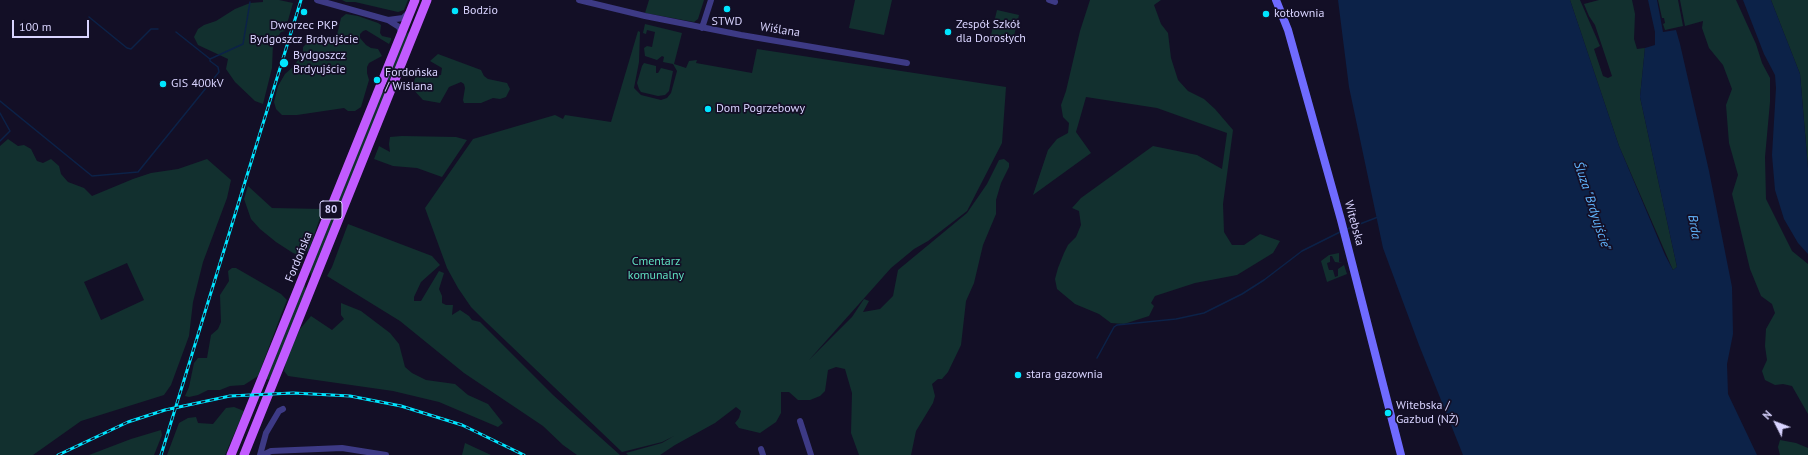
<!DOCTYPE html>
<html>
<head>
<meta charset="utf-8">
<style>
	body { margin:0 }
	#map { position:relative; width:1808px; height:455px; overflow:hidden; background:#130f26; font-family:"PT Sans",sans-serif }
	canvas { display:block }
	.north { position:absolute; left:1756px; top:403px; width:40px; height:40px; -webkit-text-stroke:3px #130f26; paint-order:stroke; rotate:312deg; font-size:11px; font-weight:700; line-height:16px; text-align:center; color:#d9d4ff }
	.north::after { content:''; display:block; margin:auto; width:14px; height:18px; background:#d9d4ff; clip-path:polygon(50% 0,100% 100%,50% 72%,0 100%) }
	.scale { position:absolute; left:12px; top:20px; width:77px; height:18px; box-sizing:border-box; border:2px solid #d9d4ff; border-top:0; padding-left:5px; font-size:12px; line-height:14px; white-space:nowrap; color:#d9d4ff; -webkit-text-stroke:3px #130f26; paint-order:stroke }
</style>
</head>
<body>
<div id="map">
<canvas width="1808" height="455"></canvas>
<div class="north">N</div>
<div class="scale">100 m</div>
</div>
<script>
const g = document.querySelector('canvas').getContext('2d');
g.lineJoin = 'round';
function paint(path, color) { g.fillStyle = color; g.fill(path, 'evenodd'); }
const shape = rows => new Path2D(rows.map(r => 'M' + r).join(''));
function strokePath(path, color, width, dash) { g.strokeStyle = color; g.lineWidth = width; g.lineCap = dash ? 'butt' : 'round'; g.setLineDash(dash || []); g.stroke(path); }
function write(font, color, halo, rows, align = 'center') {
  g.font = font + ' "PT Sans",sans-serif'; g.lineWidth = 3.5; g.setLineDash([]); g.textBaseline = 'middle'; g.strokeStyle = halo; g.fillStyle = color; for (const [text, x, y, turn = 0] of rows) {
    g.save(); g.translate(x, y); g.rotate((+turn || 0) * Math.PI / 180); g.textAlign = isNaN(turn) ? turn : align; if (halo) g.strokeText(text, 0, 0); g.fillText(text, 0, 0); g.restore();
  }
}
paint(shape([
	[263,0,279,0,293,3,285,31,281,32,273,43,272,68,263,104,255,101,235,82,226,69,228,59,198,45,194,37,198,29,204,25,216,21,235,9,250,3,263,2],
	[342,0,408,0,404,10,398,12,355,2,346,2],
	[649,0,704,0,698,19,694,22,645,13],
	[855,0,892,0,884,35,849,28],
	[1090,0,1161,0,1154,5,1161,24,1168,33,1171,58,1178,80,1188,91,1204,99,1215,109,1233,130,1223,204,1224,232,1232,245,1244,245,1260,234,1280,241,1273,253,1237,275,1195,283,1155,296,1151,303,1154,306,1149,316,1124,324,1111,323,1099,314,1075,304,1057,289,1055,279,1058,268,1064,253,1068,245,1076,237,1081,225,1079,211,1072,208,1081,198,1153,146,1197,155,1222,169,1227,133,1157,108,1086,97,1076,132,1091,153,1033,195,1048,150,1057,139,1068,133,1069,123,1063,117,1061,105,1066,91,1080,31],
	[1570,0,1580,0,1600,46,1594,49,1603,76,1608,78,1612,76,1595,25,1589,16,1584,4,1599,0,1632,0,1635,14,1634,39,1637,49,1645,48,1640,97,1677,267,1673,270,1619,146],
	[1658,0,1678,0,1683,26,1665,30,1663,24,1665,23,1664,18,1662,18],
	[1680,0,1736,0,1756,44,1762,63,1770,78,1770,102,1765,157,1766,199,1792,251,1808,264,1808,414,1792,386,1783,384,1775,385,1765,380,1762,371,1767,360,1765,346,1766,329,1775,313,1772,304,1761,296,1750,269,1732,194,1738,175,1729,143,1726,105,1732,89,1723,65,1709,48,1702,28,1703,21,1685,26],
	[1771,0,1808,0,1808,168,1800,74],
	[997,10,1019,15,1013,40,991,35],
	[346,14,358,16,378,23,381,25,380,33,382,36,391,38,391,40,389,44,366,30,363,31,360,34,360,38,366,45,371,48,378,49,382,56,369,63,367,67,367,73,369,80,361,107,355,111,348,111,344,108,297,115,282,115,276,109,274,102,278,86,285,74,294,66,303,52,303,47,306,44,326,40,329,42,334,42,336,39,341,18],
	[645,24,682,33,674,64,686,68,689,61,697,60,696,63,752,73,757,49,1006,87,1002,143,967,211,928,241,914,249,891,268,809,360,742,397,809,360,852,317,864,299,869,301,863,312,880,309,893,296,898,270,967,213,987,184,999,160,1004,159,1009,163,1009,167,1001,183,996,200,996,214,983,245,974,283,966,301,961,345,948,372,942,379,938,379,932,384,935,396,933,403,916,431,911,455,859,455,851,433,852,393,845,369,836,367,828,370,825,391,820,396,810,400,798,400,789,392,781,392,781,413,776,422,760,433,739,428,735,423,739,418,741,411,736,407,715,423,675,445,660,455,628,455,626,453,662,443,674,436,662,442,622,452,486,322,471,307,458,288,447,268,425,208,473,139,555,115,563,119,565,115,611,122,638,31,640,32,639,62,634,88,641,95,661,100,667,98,671,93,677,71,673,64,663,62,664,57,662,56,657,60,645,56,644,48,647,46,652,47,655,32,647,30,646,34,643,33],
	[409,32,410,34,312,281,310,270,405,35],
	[438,54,481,70,484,76,488,79,507,83,510,89,506,97,500,99,493,98,481,103,464,103,463,100,465,88,464,84,461,82,449,87,440,103,423,100,412,88,416,75,424,73,435,76,441,75,442,68,430,61],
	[644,63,656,66,656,73,658,73,661,68,673,71,669,91,665,95,658,96,641,92,639,89,637,83,642,66],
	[402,136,456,137,467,140,442,177,417,168,393,166,374,159,379,146,390,152,389,144,390,137],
	[8,139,18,146,24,145,31,149,37,161,43,163,51,159,59,166,61,174,68,182,84,188,92,196,133,179,151,173,178,169,207,159,231,180,227,198,203,262,193,302,189,336,171,385,164,395,81,421,33,455,0,455,0,146],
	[127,263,144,300,101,320,84,282],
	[248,186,272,208,323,209,309,250,302,256,293,253,276,242,260,229,251,219,244,199],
	[348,224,432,256,440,265,421,282,414,297,414,301,421,301,439,271,444,273,439,289,442,296,442,303,446,305,453,305,452,315,460,310,469,316,472,320,480,322,553,395,620,455,577,455,563,445,543,426,464,373,400,321,327,276,332,267],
	[1339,253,1339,262,1343,263,1335,262,1332,256,1330,256,1330,262,1327,263,1328,267,1329,270,1333,270,1335,277,1338,276,1338,269,1344,265,1347,274,1327,282,1321,261,1329,255],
	[232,268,236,268,281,294,287,300,281,315,258,376,244,385,230,386,220,390,208,390,198,395,189,397,185,396,189,387,194,363,198,358,207,358,211,335,218,329,221,322,220,295,229,281,228,271],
	[305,283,306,294,271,380,266,379],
	[341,303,361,311,390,333,399,344,405,367,412,373,426,380,455,384,468,395,488,404,503,423,498,427,439,402,393,391,288,376,284,371,287,357,300,329,311,316,332,330,344,319,341,315],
	[234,407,244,411,225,455,167,455,179,423,188,418,196,417,198,423,213,424,226,408],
	[161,430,162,435,154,455,89,455,131,439],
	[1780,440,1796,443,1808,448,1808,455,1780,455,1778,447],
	[465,443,491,455,462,455]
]), '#12302f');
paint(shape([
	[1338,0,1570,0,1619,146,1665,255,1673,270,1677,267,1640,97,1645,48,1655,45,1655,32,1648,0,1657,0,1663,32,1676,30,1680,44,1709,171,1732,287,1733,334,1727,364,1728,394,1757,455,1463,455,1419,345,1383,248,1349,87],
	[1743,0,1771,0,1800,74,1808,168,1808,254,1798,243,1784,219,1775,190,1772,155,1776,88,1775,75,1764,54]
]), '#0c2248');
strokePath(shape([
	[89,17,127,48,131,49,151,29,158,29],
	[176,32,210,59],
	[0,101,92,176,138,172,219,72,218,67,210,61,210,59,243,44,250,2],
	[0,113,10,131,0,141],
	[1347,229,1378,217],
	[1097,358,1114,327,1117,325,1176,319,1204,313,1242,294,1264,280,1302,251,1342,231]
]), '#0c2248', 1.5);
strokePath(shape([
	[317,0,388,20,403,18,408,13],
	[579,0,645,16,741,35,907,63],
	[1049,0,1055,2],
	[388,20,399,27,402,34],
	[702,28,711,0],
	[800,421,811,455],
	[761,449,763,455],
	[260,455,266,433,279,411,283,409],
	[263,455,271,451,342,448,386,455]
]), '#3d3a85', 6);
strokePath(shape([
	[1276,0,1288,30,1341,220,1401,455]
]), '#6f6bff', 8);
strokePath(shape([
	[231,455,415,0],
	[244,455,427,0]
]), '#c25bff', 9);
const rail = shape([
	[58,455,128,422,165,410,230,396,293,393,350,396,401,406,462,425,524,455],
	[161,455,301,0]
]);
strokePath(rail, '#00e5ff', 3);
strokePath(rail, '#130f26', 1.5, [4.5]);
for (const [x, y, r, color] of [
	[727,9,4,"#00e5ff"],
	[455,11,4,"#00e5ff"],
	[304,12,4,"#00e5ff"],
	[1266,14,4,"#00e5ff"],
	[948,32,4,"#00e5ff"],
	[284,63,5,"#00e5ff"],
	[377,80,4,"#00e5ff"],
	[163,84,4,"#00e5ff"],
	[708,109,4,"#00e5ff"],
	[1018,375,4,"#00e5ff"],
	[1388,413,4,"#00e5ff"]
]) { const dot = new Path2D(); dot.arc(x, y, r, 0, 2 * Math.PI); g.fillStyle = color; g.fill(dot); strokePath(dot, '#130f26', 1.5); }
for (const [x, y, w] of [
	[331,210,22]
]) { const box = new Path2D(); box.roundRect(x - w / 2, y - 9, w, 18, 3); g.fillStyle = '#130f26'; g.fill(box); strokePath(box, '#d9d4ff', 1); }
write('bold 11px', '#d9d4ff', null, [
	["80",331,210]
]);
write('12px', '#d9d4ff', '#130f26', [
	["Bodzio",463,11],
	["kotłownia",1274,14],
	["STWD",727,22,"center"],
	["Zespół Szkół",956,25],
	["dla Dorosłych",956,39],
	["Dworzec PKP",304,26,"center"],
	["Bydgoszcz Brdyujście",304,40,"center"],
	["Bydgoszcz",293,56],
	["Brdyujście",293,70],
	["Fordońska",385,73],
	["/ Wiślana",385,87],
	["GIS 400kV",171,84],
	["Dom Pogrzebowy",716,109],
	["stara gazownia",1026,375],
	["Witebska /",1396,406],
	["Gazbud (NŻ)",1396,420]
], 'left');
write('12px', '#d9d4ff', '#130f26', [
	["Wiślana",780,30,9],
	["Witebska",1354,223,75],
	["Fordońska",299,257,-68]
]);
write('12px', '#5fe0c0', '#130f26', [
	["Cmentarz",656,262],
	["komunalny",656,276]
]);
write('italic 13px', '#62b6ff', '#130f26', [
	["Śluza \"Brdyujście\"",1592,206,72],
	["Brda",1694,227,80]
]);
</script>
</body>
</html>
